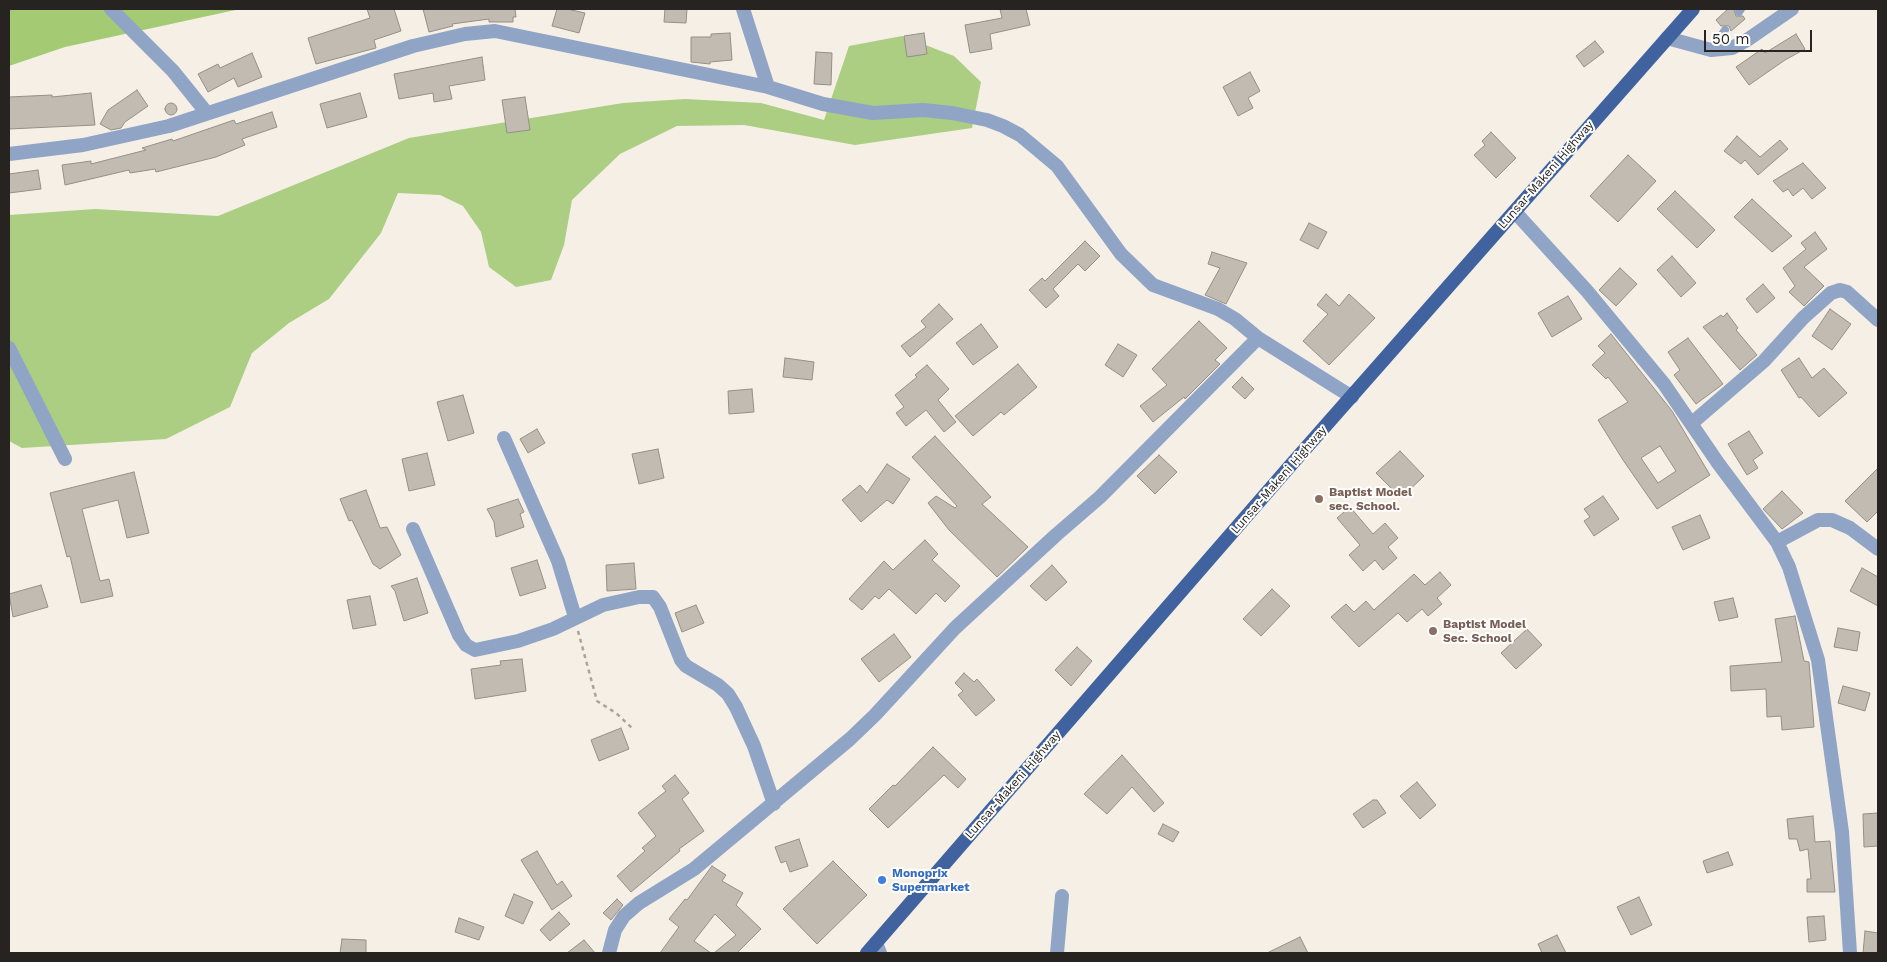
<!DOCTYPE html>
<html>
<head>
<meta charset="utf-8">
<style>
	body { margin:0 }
	#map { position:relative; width:1887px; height:962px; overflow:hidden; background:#f6efe5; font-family:"Work Sans",sans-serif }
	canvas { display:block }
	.frame { position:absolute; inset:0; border:10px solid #262320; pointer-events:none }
	.scale { position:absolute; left:1704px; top:30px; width:108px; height:22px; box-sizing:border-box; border:2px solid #262320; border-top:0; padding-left:6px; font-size:15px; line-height:18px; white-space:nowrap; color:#262320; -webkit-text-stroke:4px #fff; paint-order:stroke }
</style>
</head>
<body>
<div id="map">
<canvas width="1887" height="962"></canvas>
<div class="frame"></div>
<div class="scale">50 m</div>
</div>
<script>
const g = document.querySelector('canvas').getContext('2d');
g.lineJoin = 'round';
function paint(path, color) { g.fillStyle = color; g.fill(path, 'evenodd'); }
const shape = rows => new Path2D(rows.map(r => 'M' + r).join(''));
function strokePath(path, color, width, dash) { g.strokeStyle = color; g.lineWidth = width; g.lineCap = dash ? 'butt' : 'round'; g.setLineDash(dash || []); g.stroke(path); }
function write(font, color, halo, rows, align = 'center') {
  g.font = font + ' "Work Sans",sans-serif'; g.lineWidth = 4; g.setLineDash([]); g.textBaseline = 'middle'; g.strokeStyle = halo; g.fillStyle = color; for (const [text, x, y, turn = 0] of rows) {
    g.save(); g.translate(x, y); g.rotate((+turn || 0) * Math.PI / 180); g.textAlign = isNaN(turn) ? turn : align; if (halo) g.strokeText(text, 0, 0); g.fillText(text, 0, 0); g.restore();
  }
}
paint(shape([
	[902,36,954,56,981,82,972,128,855,145,744,125,677,126,620,154,572,200,564,245,551,280,516,287,489,267,481,232,463,206,440,195,398,193,381,233,329,299,289,323,252,353,230,407,166,439,22,448,9,441,9,215,95,209,218,216,409,138,623,103,685,99,761,103,824,120,849,46]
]), '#abce82');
paint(shape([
	[9,9,240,9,65,47,9,66]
]), '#a4cb74');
const building = shape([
	[367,9,394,9,401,31,374,40,376,48,316,64,308,38,370,18,367,9],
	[423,9,515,9,516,17,513,17,513,22,489,22,489,19,452,24,453,26,429,32,423,9],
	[557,9,567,9,585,13,579,33,552,26,557,9],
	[665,9,687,9,686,23,664,22,665,9],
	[1000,9,1026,9,1030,25,990,34,992,49,970,53,965,25,1002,18,1000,9],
	[1728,9,1734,9,1736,16,1743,16,1745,19,1731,31,1729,26,1721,26,1716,20,1728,9],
	[730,33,732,60,710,62,710,64,691,62,691,37,711,37,711,34,730,33],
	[924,33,927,54,907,57,904,36,924,33],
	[1796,34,1805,49,1785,60,1749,85,1736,67,1762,49,1765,53,1796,34],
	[1595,41,1604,52,1584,67,1576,56,1595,41],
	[816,52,832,53,831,85,814,84,816,52],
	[252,53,262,77,238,87,234,78,208,92,198,74,218,64,220,68,252,53],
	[482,57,485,80,449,86,452,99,434,102,433,93,399,99,394,74,482,57],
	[1250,72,1260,91,1248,98,1253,108,1238,116,1223,87,1250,72],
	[137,90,148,106,125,122,121,128,111,130,100,124,108,110,137,90],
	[91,93,95,125,9,129,9,97,52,95,52,97,91,93],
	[360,93,367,117,327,128,320,104,360,93],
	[525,97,530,130,507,133,502,100,525,97],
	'165 109a6 6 0 1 1 12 0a6 6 0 1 1-12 0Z',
	[272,112,277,127,242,139,245,145,216,157,156,172,155,169,130,173,129,170,65,185,62,165,91,161,91,164,146,150,142,148,172,139,173,141,234,120,236,124,272,112],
	[1491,132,1516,158,1496,178,1474,155,1485,145,1482,141,1491,132],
	[1737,136,1760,157,1780,140,1788,149,1758,175,1745,160,1741,164,1724,151,1737,136],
	[1628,155,1656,181,1618,222,1590,196,1628,155],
	[1803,163,1826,188,1812,199,1803,188,1793,196,1788,189,1783,192,1773,181,1803,163],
	[38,170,41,189,9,193,9,174,38,170],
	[1675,191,1715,230,1697,248,1657,209,1675,191],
	[1752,199,1792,236,1772,252,1734,217,1752,199],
	[1309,223,1327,232,1318,249,1300,240,1309,223],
	[1815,232,1827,249,1804,267,1824,286,1804,306,1789,292,1795,286,1783,268,1806,249,1801,243,1815,232],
	[1085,241,1100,256,1085,271,1078,264,1053,289,1059,296,1046,308,1029,290,1042,278,1045,281,1085,241],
	[1212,252,1247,263,1226,304,1205,295,1220,268,1208,264,1212,252],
	[1672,256,1696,283,1681,297,1657,270,1672,256],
	[1620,268,1637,284,1616,306,1599,290,1620,268],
	[1763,284,1775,298,1757,313,1746,299,1763,284],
	[1326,294,1339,306,1349,294,1375,318,1329,365,1303,341,1328,314,1317,305,1326,294],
	[1568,296,1582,319,1552,337,1538,313,1568,296],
	[939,304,953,319,910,357,901,346,926,327,921,321,939,304],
	[1830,309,1851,324,1832,350,1812,336,1830,309],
	[1727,313,1738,328,1736,330,1757,355,1740,370,1703,327,1721,315,1723,317,1727,313],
	[1199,321,1227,348,1215,360,1220,364,1185,399,1184,397,1153,422,1140,406,1167,385,1152,369,1199,321],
	[981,324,998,347,973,365,956,343,981,324],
	[1611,334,1672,411,1710,475,1657,509,1623,460,1598,420,1628,402,1608,377,1606,379,1592,365,1605,353,1598,346,1611,334],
	[1660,446,1676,471,1658,483,1641,458,1660,446],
	[1688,338,1723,384,1696,404,1674,375,1680,370,1668,352,1688,338],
	[1118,344,1137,355,1123,377,1105,365,1118,344],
	[785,358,814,362,812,380,783,377,785,358],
	[1799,358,1812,378,1824,368,1847,393,1819,417,1801,397,1799,398,1781,370,1799,358],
	[1018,364,1037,387,1004,415,1001,412,973,436,955,416,1018,364],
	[927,365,949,389,938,400,956,422,944,432,926,410,906,426,896,413,904,407,895,395,917,377,915,375,927,365],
	[1242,377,1254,389,1245,399,1232,387,1242,377],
	[752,389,754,412,729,414,728,391,752,389],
	[463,395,474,433,448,441,437,402,463,395],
	[537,429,545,443,528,453,520,439,537,429],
	[1749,431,1763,453,1753,460,1758,468,1747,475,1728,444,1749,431],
	[935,436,991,497,982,504,1028,547,997,577,949,530,928,503,936,496,955,508,957,506,912,457,935,436],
	[658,449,664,478,639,484,632,454,658,449],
	[1400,451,1424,476,1401,498,1376,473,1400,451],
	[427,453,435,485,409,491,402,459,427,453],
	[1159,455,1177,472,1155,494,1137,476,1159,455],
	[887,464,910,479,893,504,887,500,861,522,842,500,860,485,867,493,887,464],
	[1878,468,1878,511,1867,522,1845,501,1878,468],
	[134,472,149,533,127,538,118,500,82,509,100,581,109,579,113,596,81,603,70,556,67,557,50,493,134,472],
	[366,490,380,528,387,527,401,555,380,569,373,564,352,520,349,521,340,499,366,490],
	[1782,491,1803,513,1782,529,1763,509,1782,491],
	[1603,496,1619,519,1594,536,1584,521,1590,517,1584,509,1603,496],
	[518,499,524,512,520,514,524,527,496,537,494,522,487,509,518,499],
	[1350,507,1373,534,1385,523,1398,538,1388,547,1397,558,1383,570,1375,560,1363,571,1349,555,1360,545,1337,518,1350,507],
	[1700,515,1710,538,1683,550,1672,527,1700,515],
	[925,540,938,554,932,560,960,586,945,602,936,593,916,614,889,589,879,599,875,596,862,610,849,599,884,561,893,570,925,540],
	[537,560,546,588,520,596,511,568,537,560],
	[634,563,636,589,607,591,606,565,634,563],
	[1052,565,1067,582,1046,601,1030,586,1052,565],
	[1862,568,1878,577,1878,606,1850,591,1862,568],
	[1440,572,1451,585,1437,598,1442,604,1428,616,1422,609,1407,622,1398,613,1359,647,1331,617,1346,604,1354,612,1366,601,1374,610,1414,574,1425,585,1440,572],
	[417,578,428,613,404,621,395,591,391,586,417,578],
	[41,585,48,607,13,617,9,594,41,585],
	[1272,589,1290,606,1261,636,1243,619,1272,589],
	[370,596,376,625,353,629,347,600,370,596],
	[1733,598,1738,617,1719,621,1714,602,1733,598],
	[696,605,704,623,682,632,675,613,696,605],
	[1795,616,1804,661,1809,662,1814,727,1782,730,1781,716,1767,717,1766,689,1731,691,1730,666,1782,662,1775,619,1795,616],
	[1838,628,1860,632,1857,651,1834,647,1838,628],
	[1527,629,1542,645,1516,669,1501,653,1527,629],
	[894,634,911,657,879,682,861,659,894,634],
	[1077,647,1092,661,1071,686,1055,670,1077,647],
	[522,659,526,691,475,699,471,669,501,665,500,661,522,659],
	[964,673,974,682,977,679,995,700,976,716,958,695,963,691,955,683,964,673],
	[1843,686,1870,693,1865,711,1838,703,1843,686],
	[621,728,629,749,599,761,591,740,621,728],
	[933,747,966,779,958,788,944,775,888,828,869,809,893,785,895,786,933,747],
	[1122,755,1164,803,1154,812,1132,787,1107,814,1084,794,1122,755],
	[675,775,689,793,682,799,704,831,679,849,680,851,631,892,617,876,645,851,642,848,656,836,638,813,666,791,662,786,675,775],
	[1417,782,1436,805,1420,819,1400,796,1417,782],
	[1373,800,1377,800,1386,813,1363,828,1353,814,1373,800],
	[1878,813,1878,846,1864,847,1863,814,1878,813],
	[1813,816,1815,842,1830,841,1835,892,1807,892,1807,879,1811,879,1808,849,1800,851,1797,839,1789,839,1787,819,1813,816],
	[1163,824,1179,832,1173,842,1158,834,1163,824],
	[799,839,808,866,790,872,786,861,781,863,775,847,799,839],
	[537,851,557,885,562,881,572,896,552,910,521,860,537,851],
	[1728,852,1733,865,1707,873,1703,861,1728,852],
	[833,861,867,895,817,944,783,909,833,861],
	[712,866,726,875,722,881,743,893,736,905,761,929,737,953,714,953,736,935,715,914,694,941,711,953,660,953,679,927,669,919,685,899,687,900,712,866],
	[514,894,533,902,523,924,505,916,514,894],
	[1639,897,1652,925,1631,935,1617,907,1639,897],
	[617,899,623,905,611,920,603,913,617,899],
	[559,912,570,924,550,941,540,930,559,912],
	[1824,916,1826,940,1809,942,1807,917,1824,916],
	[459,918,484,927,479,940,455,932,459,918],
	[1865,931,1878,933,1878,953,1863,953,1865,931],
	[1557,935,1566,953,1542,953,1538,944,1557,935],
	[1300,937,1308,953,1267,953,1300,937],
	[342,939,366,940,366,953,340,953,342,939],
	[584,940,595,953,567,953,584,940]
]);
paint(building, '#c2bbb1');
strokePath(building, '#958f85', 1);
strokePath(shape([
	[578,631,597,701,616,713,633,729]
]), '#aaa49d', 2.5, [4, 4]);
strokePath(shape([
	[1739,12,1741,9],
	[1711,50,1725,30]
]), '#90a4c6', 8);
strokePath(shape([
	[111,9,173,71,206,112],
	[743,9,768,87],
	[1667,38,1711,50,1732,48,1747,40,1792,9],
	[9,154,83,145,169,126,413,46,465,34,495,31,768,87,823,104,873,113,923,110,952,113,987,120,1003,126,1020,135,1057,166,1121,254,1153,285,1218,309,1235,319,1258,338,1352,397],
	[1515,212,1587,291,1664,384,1718,463,1777,542,1789,567,1818,660,1842,832,1850,953],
	[9,348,65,459],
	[1692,423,1764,361,1803,318,1831,293,1840,290,1847,292,1878,320],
	[504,438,558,561,575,617],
	[413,529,459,635,466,645,475,650,518,641,553,629,603,605,639,597,653,597,660,607,681,660,686,666,718,685,728,694,736,707,754,746,774,804],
	[1777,542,1818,520,1832,520,1850,528,1878,549],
	[876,943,880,953],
	[609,953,615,930,624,916,639,903,694,869,850,739,875,715,955,628,1056,535,1100,497,1258,338],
	[1057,953,1062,896]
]), '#90a4c6', 14);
strokePath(shape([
	[867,953,1290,466,1693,9]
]), '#40639f', 14);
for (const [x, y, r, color] of [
	[1319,499,5,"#8d6e63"],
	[1433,631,5,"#8d6e63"],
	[882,880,5,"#3f7fe0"]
]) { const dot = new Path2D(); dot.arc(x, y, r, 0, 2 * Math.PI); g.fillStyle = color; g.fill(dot); strokePath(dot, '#fff', 2); }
write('12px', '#262320', '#fff', [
	["Lunsar-Makeni Highway",1546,175,-49],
	["Lunsar-Makeni Highway",1279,480,-49],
	["Lunsar-Makeni Highway",1013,785,-49]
]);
write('bold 12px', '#785e54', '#fff', [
	["Baptist Model",1329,492],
	["sec. School.",1329,506],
	["Baptist Model",1443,624],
	["Sec. School",1443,638]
], 'left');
write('bold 12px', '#366cbe', '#fff', [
	["Monoprix",892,873],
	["Supermarket",892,887]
], 'left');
</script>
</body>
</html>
